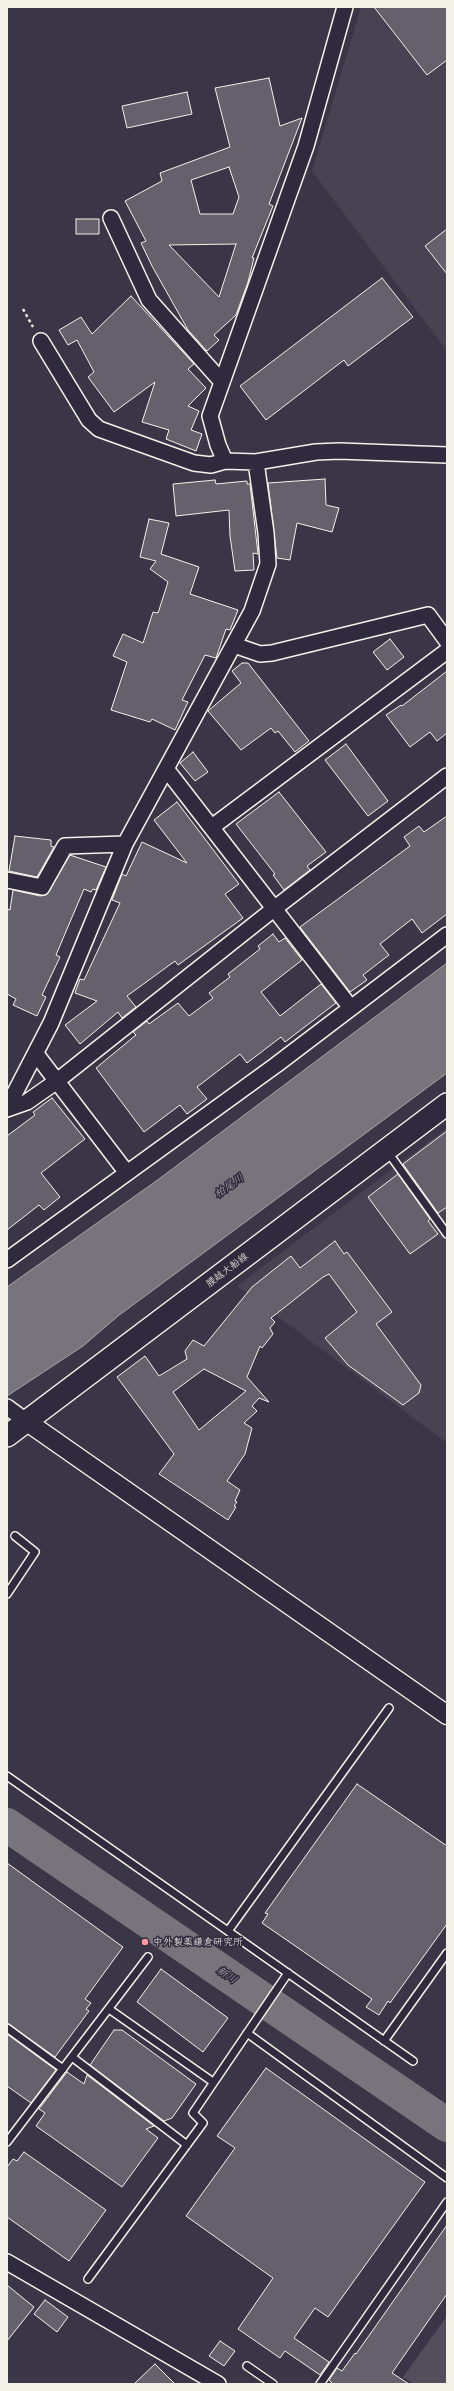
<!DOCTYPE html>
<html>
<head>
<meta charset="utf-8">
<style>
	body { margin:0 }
	#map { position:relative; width:454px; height:2391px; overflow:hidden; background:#3b3647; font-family:Mali,sans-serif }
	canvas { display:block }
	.frame { position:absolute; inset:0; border:8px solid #f4f1e8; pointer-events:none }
</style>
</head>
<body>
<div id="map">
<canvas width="454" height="2391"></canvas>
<div class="frame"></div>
</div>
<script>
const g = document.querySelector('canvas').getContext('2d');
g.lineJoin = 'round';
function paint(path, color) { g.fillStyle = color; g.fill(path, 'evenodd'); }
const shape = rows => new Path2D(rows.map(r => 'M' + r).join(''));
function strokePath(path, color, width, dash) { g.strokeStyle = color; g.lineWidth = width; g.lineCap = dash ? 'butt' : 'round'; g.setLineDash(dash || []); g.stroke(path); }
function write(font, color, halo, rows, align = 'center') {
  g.font = font + ' Mali,"Klee One",sans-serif'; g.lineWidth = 3; g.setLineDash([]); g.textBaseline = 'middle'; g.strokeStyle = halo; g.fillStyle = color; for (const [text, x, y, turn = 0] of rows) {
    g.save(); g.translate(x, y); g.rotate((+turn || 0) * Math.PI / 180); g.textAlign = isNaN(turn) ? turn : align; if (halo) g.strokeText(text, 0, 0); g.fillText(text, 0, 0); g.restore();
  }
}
paint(shape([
	[361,7,447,7,447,351,312,171],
	[447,1128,447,1443,237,1286]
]), '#484352');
paint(shape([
	[447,2316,447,2384,414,2384,403,2377]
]), '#534e5c');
const water = shape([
	[447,963,447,1073,118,1316,83,1346,7,1396,7,1287,159,1179,447,963]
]);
paint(water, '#78747b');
strokePath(water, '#aaa6a7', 1);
strokePath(shape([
	[7,1825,447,2125]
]), '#78747b', 34);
const building = shape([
	[374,7,447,7,447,60,427,75,374,7],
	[269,78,280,126,302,118,269,204,273,206,252,258,254,258,248,282,236,315,214,335,219,340,207,351,188,330,152,266,141,243,146,241,125,201,162,181,160,173,230,147,215,88,269,78],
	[229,167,239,197,233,214,200,214,191,180,229,167],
	[236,244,219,297,169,245,236,244],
	[187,92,192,114,127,128,122,106,187,92],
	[76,219,99,219,99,234,76,234,76,219],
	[447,229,447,274,425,246,447,229],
	[382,278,413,317,348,366,344,360,266,420,240,386,382,278],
	[131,296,194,364,188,369,206,388,188,406,199,411,191,430,202,434,196,451,166,439,169,430,142,422,155,382,114,412,88,377,94,372,77,340,68,345,59,330,81,317,92,334,131,296],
	[325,479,326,505,339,508,332,532,297,523,290,560,277,558,268,483,325,479],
	[215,480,216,484,247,481,247,484,250,484,258,554,253,553,254,570,235,571,230,536,229,510,176,516,173,484,215,480],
	[149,519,169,523,161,554,199,567,190,594,238,610,230,630,226,629,216,658,205,655,182,700,188,702,175,730,152,719,150,722,111,710,127,662,113,656,123,634,143,643,153,612,158,613,168,582,150,569,156,561,140,557,149,519],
	[390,639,404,657,387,670,373,652,390,639],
	[242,663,248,663,309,741,295,752,278,731,275,733,271,728,241,750,208,711,241,683,232,671,242,663],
	[447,671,447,733,437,741,430,732,410,747,386,715,401,705,402,706,447,671],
	[346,744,388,801,368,816,325,760,346,744],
	[193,752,208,772,195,781,180,763,193,752],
	[279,792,326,852,307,866,310,870,284,890,273,875,275,874,236,824,279,792],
	[177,802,239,884,225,894,243,918,178,965,175,961,127,996,136,1007,122,1018,118,1012,80,1044,65,1025,97,1001,75,993,80,979,84,980,120,903,112,900,122,874,126,876,142,842,187,863,154,820,177,802],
	[447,816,447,914,422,933,412,919,380,944,389,955,363,975,367,980,350,992,300,927,410,846,404,837,419,826,424,832,447,816],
	[15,836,51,840,51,846,54,847,37,877,9,871,15,836],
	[70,855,106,867,96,890,93,889,91,892,84,889,56,955,60,957,42,995,46,997,37,1016,13,1005,16,999,7,994,7,909,10,910,13,890,40,896,46,895,70,855],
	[273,934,279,942,285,938,302,960,261,992,280,1016,321,984,336,1003,285,1042,281,1037,247,1063,240,1054,197,1087,207,1099,187,1114,180,1105,144,1132,96,1068,136,1035,133,1032,147,1021,149,1024,178,1003,189,1016,213,998,209,993,230,977,228,974,260,949,258,946,273,934],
	[52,1098,85,1139,41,1173,60,1197,44,1210,39,1205,7,1230,7,1136,35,1115,33,1112,52,1098],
	[447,1131,447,1207,438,1213,403,1164,447,1131],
	[398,1174,430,1219,428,1221,438,1234,410,1254,368,1197,398,1174],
	[335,1241,344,1254,347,1252,392,1312,376,1324,421,1385,419,1393,403,1405,348,1365,325,1338,357,1312,329,1274,323,1277,271,1318,275,1322,270,1328,273,1334,262,1348,260,1346,247,1377,269,1402,259,1398,252,1406,257,1411,244,1423,252,1428,245,1454,227,1481,240,1490,235,1501,237,1502,234,1506,236,1507,228,1520,159,1474,174,1454,117,1377,145,1356,159,1376,187,1359,185,1351,193,1340,204,1346,252,1287,291,1256,300,1268,335,1241],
	[204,1369,246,1391,199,1430,173,1392,204,1369],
	[357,1784,447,1846,447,1924,390,2003,388,2001,379,2015,366,2007,372,1999,262,1923,268,1914,265,1913,357,1784],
	[7,1863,123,1947,85,1999,91,2003,86,2009,89,2011,55,2057,7,2023,7,1863],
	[161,1969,228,2018,203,2052,137,2002,161,1969],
	[114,2030,122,2030,196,2084,172,2118,164,2121,90,2065,114,2030],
	[7,2034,56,2070,31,2103,7,2086,7,2034],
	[266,2068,425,2182,328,2317,315,2308,294,2338,329,2362,320,2375,285,2351,280,2358,238,2329,273,2278,186,2216,235,2148,217,2136,266,2068],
	[67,2072,84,2084,87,2075,154,2126,146,2129,158,2138,122,2187,36,2126,45,2113,39,2109,67,2072],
	[24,2152,106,2210,69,2261,7,2217,7,2167,13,2159,17,2161,24,2152],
	[447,2225,447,2294,392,2373,409,2384,333,2384,329,2380,337,2368,342,2371,355,2353,356,2354,447,2225],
	[7,2285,34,2307,7,2341,7,2285],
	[45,2300,68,2317,57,2332,34,2314,45,2300],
	[220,2341,235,2351,224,2366,209,2356,220,2341],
	[155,2364,175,2384,134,2384,155,2364]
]);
paint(building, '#65616c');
strokePath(building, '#f4f1e8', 1);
const service = shape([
	[387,1151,447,1234],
	[7,1594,35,1552,15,1536],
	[7,1776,413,2061],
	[228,1931,389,1708],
	[109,2009,213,2082],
	[7,2028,63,2069],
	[247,2033,447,2178],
	[384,2041,447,1953],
	[72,2057,187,2145],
	[7,2142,148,1957],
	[88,2279,203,2123,193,2113,288,1973],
	[247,2366,273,2384],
	[320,2384,447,2202]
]);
const minor = shape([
	[345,7,306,146,210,416,218,445,225,461,256,462,316,452,339,451,447,455],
	[111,218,149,300,222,382],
	[41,341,89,420,99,429,194,463,211,465,225,461],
	[234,645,260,654,272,653,428,615,447,641],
	[167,770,351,1008],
	[212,827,447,651],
	[7,880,42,887,65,846,125,844],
	[36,1054,127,1173],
	[7,1108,51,1023,125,844,252,611,268,564,266,533,256,462],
	[7,1109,27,1102,57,1081,275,908,447,776],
	[7,1260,276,1065,447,935],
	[7,1407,26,1421],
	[7,2262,218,2384]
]);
const tertiary = shape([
	[26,1421,447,1715]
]);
const secondary = shape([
	[7,1436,447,1104]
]);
strokePath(service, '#f4f1e8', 10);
strokePath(minor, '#f4f1e8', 18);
strokePath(tertiary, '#f4f1e8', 21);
strokePath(secondary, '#f4f1e8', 24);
strokePath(shape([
	[23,309,33,327]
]), '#f4f1e8', 2.5, [3, 3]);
strokePath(service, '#2f2a3d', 7);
strokePath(minor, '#2f2a3d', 15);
strokePath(tertiary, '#2f2a3d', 18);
strokePath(secondary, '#2f2a3d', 21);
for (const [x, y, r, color] of [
	[145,1942,4,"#ff9aa2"]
]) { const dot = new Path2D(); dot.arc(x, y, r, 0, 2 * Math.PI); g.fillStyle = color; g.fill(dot); strokePath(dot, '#2f2a3d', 1.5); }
write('10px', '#f4f1e8', '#2f2a3d', [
	["腰越大船線",227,1270,-37]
]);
write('10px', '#f4f1e8', '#2f2a3d', [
	["中外製薬鎌倉研究所",153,1942]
], 'left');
write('italic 11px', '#b6b2b2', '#2f2a3d', [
	["柏尾川",229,1186,-35],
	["新川",227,1975,34]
]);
</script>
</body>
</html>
